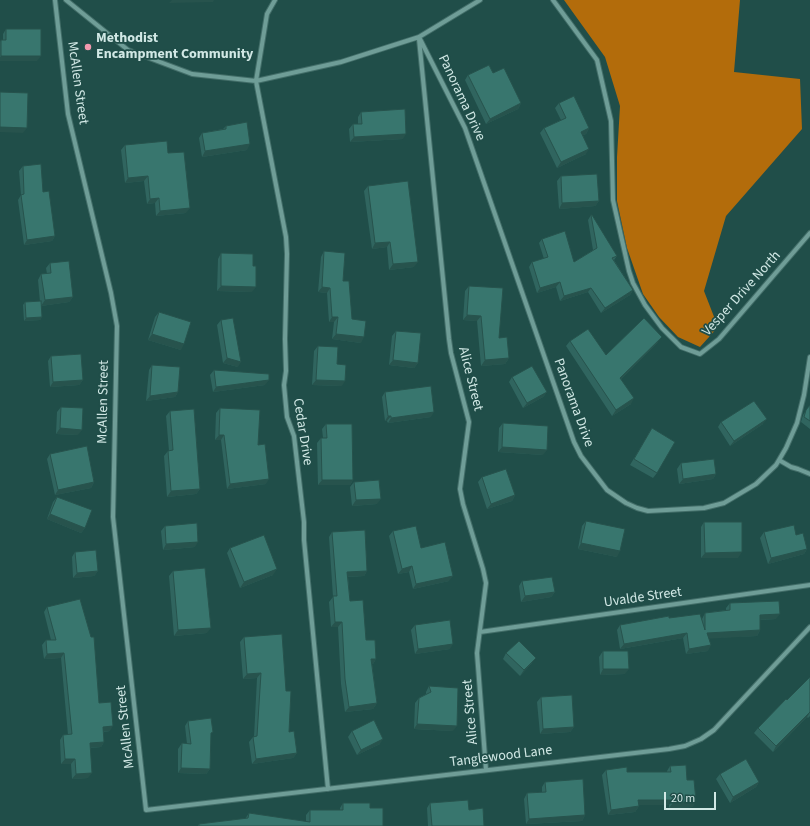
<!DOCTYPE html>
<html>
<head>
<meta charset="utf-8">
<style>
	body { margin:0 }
	#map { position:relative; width:810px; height:826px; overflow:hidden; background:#204e49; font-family:"Source Sans 3",sans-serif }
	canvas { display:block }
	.scale { position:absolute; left:664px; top:792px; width:52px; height:18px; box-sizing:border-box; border:2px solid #d1e8e5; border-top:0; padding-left:5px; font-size:12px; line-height:14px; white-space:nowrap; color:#d1e8e5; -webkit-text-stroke:3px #204e49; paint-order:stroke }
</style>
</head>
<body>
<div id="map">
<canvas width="810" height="826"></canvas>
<div class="scale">20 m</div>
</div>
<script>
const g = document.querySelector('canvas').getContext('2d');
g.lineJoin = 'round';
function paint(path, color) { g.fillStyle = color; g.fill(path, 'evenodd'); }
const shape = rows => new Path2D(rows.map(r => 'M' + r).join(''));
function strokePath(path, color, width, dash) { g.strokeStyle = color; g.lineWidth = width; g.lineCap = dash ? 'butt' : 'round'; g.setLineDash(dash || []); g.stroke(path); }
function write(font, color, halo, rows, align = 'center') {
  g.font = font + ' "Source Sans 3",sans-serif'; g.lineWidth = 3.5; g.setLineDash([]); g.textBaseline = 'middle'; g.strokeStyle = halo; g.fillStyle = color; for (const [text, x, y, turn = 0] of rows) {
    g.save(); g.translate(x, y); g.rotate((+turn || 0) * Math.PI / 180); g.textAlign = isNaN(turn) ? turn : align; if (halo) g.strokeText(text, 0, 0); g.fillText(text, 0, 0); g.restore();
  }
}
paint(shape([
	[564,0,740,0,734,72,800,79,802,129,726,216,704,291,718,327,700,347,678,337,659,317,643,294,627,248,617,201,617,157,620,106,605,57]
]), '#b36c0b');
const minor = shape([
	[55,0,68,114,111,293,117,326,113,517,146,810,669,749,685,746,701,739,714,730,810,627],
	[66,0,128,50,192,74,256,81,341,62,419,37,480,0],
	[275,0,267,14,256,81,286,237,287,254,285,339,286,371,284,385,287,417,294,436,304,522,304,540,328,789],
	[553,0,597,60,611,121,613,200,629,271,633,283,645,305,662,328,681,347,700,354,719,339,810,233],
	[419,37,465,128,574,442,581,456,607,490,626,503,637,508,648,511,704,508,724,503,756,484,776,465,779,460,786,448,797,423,804,395,810,357],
	[419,39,449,339,451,353,469,422,460,489,463,504,483,569,486,583,477,653,486,770],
	[779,460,791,467,798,469,810,474],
	[480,632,810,585]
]);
strokePath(minor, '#436e69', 6);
strokePath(minor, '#6f9d97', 4);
paint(shape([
	[6,29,37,61,0,61,0,42,1,40,3,40,3,34],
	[493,73,521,103,518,109,486,124,465,80,468,75],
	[559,103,589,128,586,134,583,135,586,154,557,168,540,133,544,128,561,120,555,108],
	[361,112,403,139,350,142,349,129,353,124,358,124,358,117],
	[226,126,247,150,202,157,199,138,202,133,223,129],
	[125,145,168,153,186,213,156,216,155,203,147,204,144,181,125,183,121,150],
	[23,166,55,236,52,241,24,245,18,200,21,195,19,171],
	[561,176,599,201,595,206,559,209,557,181],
	[368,186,414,267,389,270,387,247,372,249,364,191],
	[591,215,617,256,614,260,633,290,630,295,601,313,588,292,560,301,556,287,537,293,529,267,532,262,544,259,539,243,542,239,574,262,593,250,588,220],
	[324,251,352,319,361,343,332,339,334,322,329,322,327,293,318,292,321,257],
	[221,253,252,292,217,291,218,259],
	[50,263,73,297,69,302,41,306,42,317,40,320,24,321,23,305,25,302,40,302,38,280,41,274,47,274,46,268],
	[469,286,499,338,509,358,505,364,481,366,477,321,463,320,465,291],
	[159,312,181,350,148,340,155,317],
	[221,320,238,367,223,363,217,325],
	[396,331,418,363,414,368,389,365,392,336],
	[570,341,606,355,658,342,621,379,631,404,612,416,566,346],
	[318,346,337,364,342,386,312,385,314,351],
	[51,356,83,380,79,385,50,387,48,361],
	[152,365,178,392,175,397,146,401,149,370],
	[214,370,265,385,213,392,210,375],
	[512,377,547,392,543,397,523,408,509,382],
	[385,392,431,417,388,423,387,421,385,421,382,397],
	[810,405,810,429,801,422,803,415],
	[61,407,78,435,56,434,57,412],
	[220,408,258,445,266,484,227,489,221,440,215,440,216,413],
	[170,411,200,489,196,494,167,497,164,456,168,451,169,451,166,416],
	[721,422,763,424,730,446,718,427],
	[503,423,543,455,498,452,499,428],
	[326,424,353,480,350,485,318,485,317,443,321,438,323,438,322,429],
	[652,428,657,473,653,478,630,465],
	[50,454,94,482,91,488,55,495,47,459],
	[681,463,716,474,713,479,679,484,677,469],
	[482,477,515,495,512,501,487,509,478,482],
	[354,482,377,504,352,506,350,487],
	[57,497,85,528,81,533,47,519,53,502],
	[586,521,617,557,578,549,582,526],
	[704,522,738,558,701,558,701,527],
	[165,526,195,547,163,550,161,531],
	[393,531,421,548,449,581,413,589,409,572,398,574,389,536],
	[332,532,367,571,364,576,348,577,350,601,366,640,376,659,373,664,372,664,377,703,373,709,345,712,341,684,338,627,331,627,329,602,333,597,329,537],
	[764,532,796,535,807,549,804,554,768,564,760,538],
	[230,548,273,575,240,588,227,553],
	[75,552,98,571,94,576,73,578,72,557],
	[173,571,207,633,174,636,169,576],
	[522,581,555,592,551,597,521,602,519,586],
	[730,603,776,619,760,620,760,630,757,636,709,638,708,651,686,654,683,638,620,649,617,630,620,625,669,618,702,620,702,619,705,613,726,610,726,608],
	[47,607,99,703,110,731,104,732,104,742,101,747,91,748,88,778,72,779,71,764,61,764,60,740,63,735,68,735,61,658,44,659,42,645,46,640,51,640,44,612],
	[415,625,450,649,415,654,411,630],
	[244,637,289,732,297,753,293,758,252,764,249,742,253,737,254,737,257,678,243,679,240,642],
	[603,651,625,674,600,675,599,657],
	[506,653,532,663,520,676,503,659],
	[810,677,810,716,808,718,807,717,773,752,754,733,758,728,787,700],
	[429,686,453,731,414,729,415,703,419,698,426,694,426,692],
	[541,697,574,727,570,732,540,734,537,702],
	[188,721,210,769,206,774,178,773,178,749,182,743,187,744,185,726],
	[352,731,380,744,357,755,348,737],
	[670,766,687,780,693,807,669,808,669,805,638,805,639,806,635,812,608,815,602,775,606,770,627,772,667,772,667,771],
	[720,774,759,782,756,787,730,803,716,779],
	[545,782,585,815,582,821,526,824,524,799,527,793,542,792,542,787],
	[343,803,370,808,383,826,198,826,199,824,245,819,249,813,306,822,306,815,310,810,340,810,340,808],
	[430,803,469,810,484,826,428,826,427,808]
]), '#30655f');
paint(shape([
	[172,0,214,0,213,2,169,3],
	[1,56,41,56,37,61,0,61,0,57],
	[521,103,518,109,486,124,490,119],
	[0,127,27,128,23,133,0,132],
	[589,128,586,134,578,137,581,132],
	[406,134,403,139,350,142,354,137],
	[250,144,247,150,202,157,205,151],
	[589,149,586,154,557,168,561,162],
	[148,176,144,181,125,183,128,178],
	[159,198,155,203,147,204,150,199],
	[599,201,595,206,559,209,562,203],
	[190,208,186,213,156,216,160,211],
	[55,236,52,241,24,245,27,240],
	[390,242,387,247,372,249,375,243],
	[418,262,414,267,389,270,393,264],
	[560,282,556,287,537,293,540,288],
	[221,286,256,287,252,292,217,291],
	[322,287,330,288,327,293,318,292],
	[591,288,588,292,560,301,564,296],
	[633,290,630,295,601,313,605,308],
	[73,297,69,302,41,306,45,300],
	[467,315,481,316,477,321,463,320],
	[42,317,40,320,24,321,26,318],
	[332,317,338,317,334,322,329,322],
	[152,334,184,344,181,350,148,340],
	[336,334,364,337,361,343,332,339],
	[662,337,658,342,617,383,620,378],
	[227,358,241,362,238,367,223,363],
	[509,358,505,364,481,366,485,360],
	[393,360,418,363,414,368,389,365],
	[83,380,79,385,50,387,53,382],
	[269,380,265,385,213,392,216,387],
	[316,380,345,381,342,386,312,385],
	[178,392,175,397,146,401,150,396],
	[547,392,543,397,523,408,527,403],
	[634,398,631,404,612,416,616,410],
	[434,412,431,417,388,423,391,418],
	[388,416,391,416,387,421,385,421],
	[767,419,763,424,730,446,734,441],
	[60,428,82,430,78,435,56,434],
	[219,435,224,435,221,440,215,440],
	[502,447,547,450,543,455,498,452],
	[716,474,713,479,679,484,683,479],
	[269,479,266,484,227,489,230,484],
	[322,480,353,480,350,485,318,485],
	[94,482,91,488,55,495,58,490],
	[200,489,196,494,167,497,171,491],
	[515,495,512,501,487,509,491,504],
	[381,499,377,504,352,506,356,500],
	[50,514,85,528,81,533,47,519],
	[198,542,195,547,163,550,166,544],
	[581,543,620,551,617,557,578,549],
	[807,549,804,554,768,564,771,558],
	[742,552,738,558,701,558,705,553],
	[412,566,409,572,398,574,402,569],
	[277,569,273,575,240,588,244,582],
	[98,571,94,576,73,578,77,573],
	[367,571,364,576,343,577,347,572],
	[453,576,449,581,413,589,416,584],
	[555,592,551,597,521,602,525,596],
	[780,614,776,619,756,620,760,615],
	[335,622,342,622,338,627,331,627],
	[211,628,207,633,174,636,178,630],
	[760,630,757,636,703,639,707,633],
	[687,633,683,638,620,649,624,644],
	[453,644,450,649,415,654,418,649],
	[711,645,708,651,686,654,689,649],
	[64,653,61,658,44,659,47,654],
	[536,658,532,663,520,676,524,670],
	[371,659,376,659,373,664,367,664],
	[603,669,629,669,625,674,600,675],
	[261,673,257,678,243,679,247,674],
	[377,703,373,709,345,712,349,707],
	[810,712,807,717,773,752,776,746],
	[417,724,457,726,453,731,414,729],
	[113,726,110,731,100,732,103,727],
	[574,727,570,732,540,734,543,729],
	[383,739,380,744,357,755,361,750],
	[104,742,101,747,87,748,90,743],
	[297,753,293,758,252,764,256,759],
	[65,759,75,759,71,764,61,764],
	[181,768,210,769,206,774,178,773],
	[92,773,88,778,72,779,76,774],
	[759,782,756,787,730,803,733,797],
	[638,800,673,800,669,805,634,805],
	[696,801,693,807,669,808,673,803],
	[639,806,635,812,608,815,611,810],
	[585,815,582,821,526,824,529,819]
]), '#27534d');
const building = shape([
	[6,29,41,29,41,56,1,56,1,40,6,40,6,29],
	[489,65,493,73,504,68,521,103,490,119,468,75,489,65],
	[0,92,28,93,27,128,0,127,0,92],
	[574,96,589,128,581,132,589,149,561,162,544,128,566,118,559,103,574,96],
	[405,109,406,134,354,137,353,124,362,124,361,112,405,109],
	[247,122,250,144,205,151,202,133,226,129,226,126,247,122],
	[167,141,168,153,184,152,190,208,160,211,159,198,150,199,148,176,128,178,125,145,167,141],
	[41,164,43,192,49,191,55,236,27,240,21,195,24,194,23,166,41,164],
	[597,174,599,201,562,203,561,176,597,174],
	[408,181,418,262,393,264,390,242,375,243,368,186,408,181],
	[591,215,592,215,617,256,612,258,633,290,605,308,591,288,564,296,560,282,540,288,532,262,548,257,542,239,565,231,574,262,597,248,591,215],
	[324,251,345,253,343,281,349,281,352,319,366,321,364,337,336,334,338,317,332,317,330,288,322,287,324,251],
	[221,253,253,254,253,266,256,266,256,287,221,286,221,253],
	[69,261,73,297,45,300,41,274,51,273,50,263,69,261],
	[469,286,503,288,499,338,507,337,509,358,485,360,481,316,467,315,469,286],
	[41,301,42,317,26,318,25,302,41,301],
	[159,312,191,322,184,344,152,334,159,312],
	[233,318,241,362,227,358,221,320,233,318],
	[644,318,662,337,620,378,634,398,616,410,570,341,588,329,606,355,644,318],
	[396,331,421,333,418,363,393,360,396,331],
	[318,346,338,347,337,364,346,365,345,381,316,380,318,346],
	[81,354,83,380,53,382,51,356,81,354],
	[152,365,180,367,178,392,150,396,152,365],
	[532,366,547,392,527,403,512,377,532,366],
	[214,370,269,374,269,380,216,387,214,370],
	[431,386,434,412,391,418,391,416,388,416,385,392,431,386],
	[754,401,767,419,734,441,721,422,754,401],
	[810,405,810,421,804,417,806,410,810,405],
	[61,407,83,408,82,430,60,428,61,407],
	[220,408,260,410,258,445,265,444,269,479,230,484,224,435,219,435,220,408],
	[194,409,200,489,171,491,168,451,173,450,170,411,194,409],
	[503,423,548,426,547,450,502,447,503,423],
	[326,424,352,424,353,480,322,480,321,438,327,438,326,424],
	[652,428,675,442,657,473,634,459,652,428],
	[87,446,94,482,58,490,50,454,87,446],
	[714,459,716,474,683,479,681,463,714,459],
	[506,469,515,495,491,504,482,477,506,469],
	[379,480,381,499,356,500,354,482,379,480],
	[57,497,92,510,85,528,50,514,57,497],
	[586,521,625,529,620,551,581,543,586,521],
	[704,522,742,522,742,552,705,553,704,522],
	[197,523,198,542,166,544,165,526,197,523],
	[794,525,796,535,803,533,807,549,771,558,764,532,794,525],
	[416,526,421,548,445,542,453,576,416,584,412,566,402,569,393,531,416,526],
	[365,530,367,571,347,572,350,601,363,600,366,640,375,640,376,659,371,659,377,703,349,707,345,679,342,622,335,622,333,596,337,596,332,532,365,530],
	[264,535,277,569,244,582,230,548,264,535],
	[96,550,98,571,77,573,75,552,96,550],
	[205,568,211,628,178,630,173,571,205,568],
	[552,577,555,592,525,596,522,581,552,577],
	[80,599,91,637,94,637,99,703,111,702,113,726,103,727,104,742,90,743,92,773,76,774,75,759,65,759,63,735,72,734,64,653,47,654,46,640,56,640,47,607,80,599],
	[779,601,780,614,760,615,760,630,707,633,711,645,689,649,687,633,624,644,620,625,669,616,669,618,700,614,705,630,705,613,730,610,730,603,779,601],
	[450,620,453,644,418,649,415,625,450,620],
	[282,634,286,691,291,691,289,732,294,731,297,753,256,759,253,737,257,736,261,673,247,674,244,637,282,634],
	[519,641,536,658,524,670,506,653,519,641],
	[603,651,628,651,629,669,603,669,603,651],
	[810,677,810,712,776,746,758,728,786,699,787,700,810,677],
	[429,686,458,688,457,726,417,724,419,698,431,692,429,686],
	[572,695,574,727,543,729,541,697,572,695],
	[211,718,213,732,211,733,210,769,181,768,182,743,191,744,188,721,211,718],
	[374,720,383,739,361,750,352,731,374,720],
	[746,759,759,782,733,797,720,774,746,759],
	[686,765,687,780,694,780,696,801,673,803,673,800,638,800,639,806,611,810,606,770,627,767,627,772,671,772,670,766,686,765],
	[583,779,585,815,529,819,527,793,546,792,545,782,583,779],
	[468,800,469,810,483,808,484,826,432,826,430,803,468,800],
	[343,803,370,803,370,808,383,808,383,826,199,826,199,824,248,818,249,813,310,822,310,810,343,810,343,803]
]);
paint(building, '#38766e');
strokePath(building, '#27534d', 1);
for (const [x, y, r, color] of [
	[88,47,4,"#f29aae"]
]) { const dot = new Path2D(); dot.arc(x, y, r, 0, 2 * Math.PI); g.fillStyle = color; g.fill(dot); strokePath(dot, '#204e49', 1.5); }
write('bold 14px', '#d1e8e5', '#204e49', [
	["Methodist",96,39],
	["Encampment Community",96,55]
], 'left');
write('14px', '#d1e8e5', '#204e49', [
	["McAllen Street",77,83,82],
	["Panorama Drive",461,98,65],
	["Vesper Drive North",742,294,-48],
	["Alice Street",470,379,76],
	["McAllen Street",104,402,-89],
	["Panorama Drive",573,403,70],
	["Cedar Drive",302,432,81],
	["Uvalde Street",643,598,-8],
	["Alice Street",471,712,-95],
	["McAllen Street",126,727,-96],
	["Tanglewood Lane",501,757,-7]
]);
</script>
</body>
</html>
